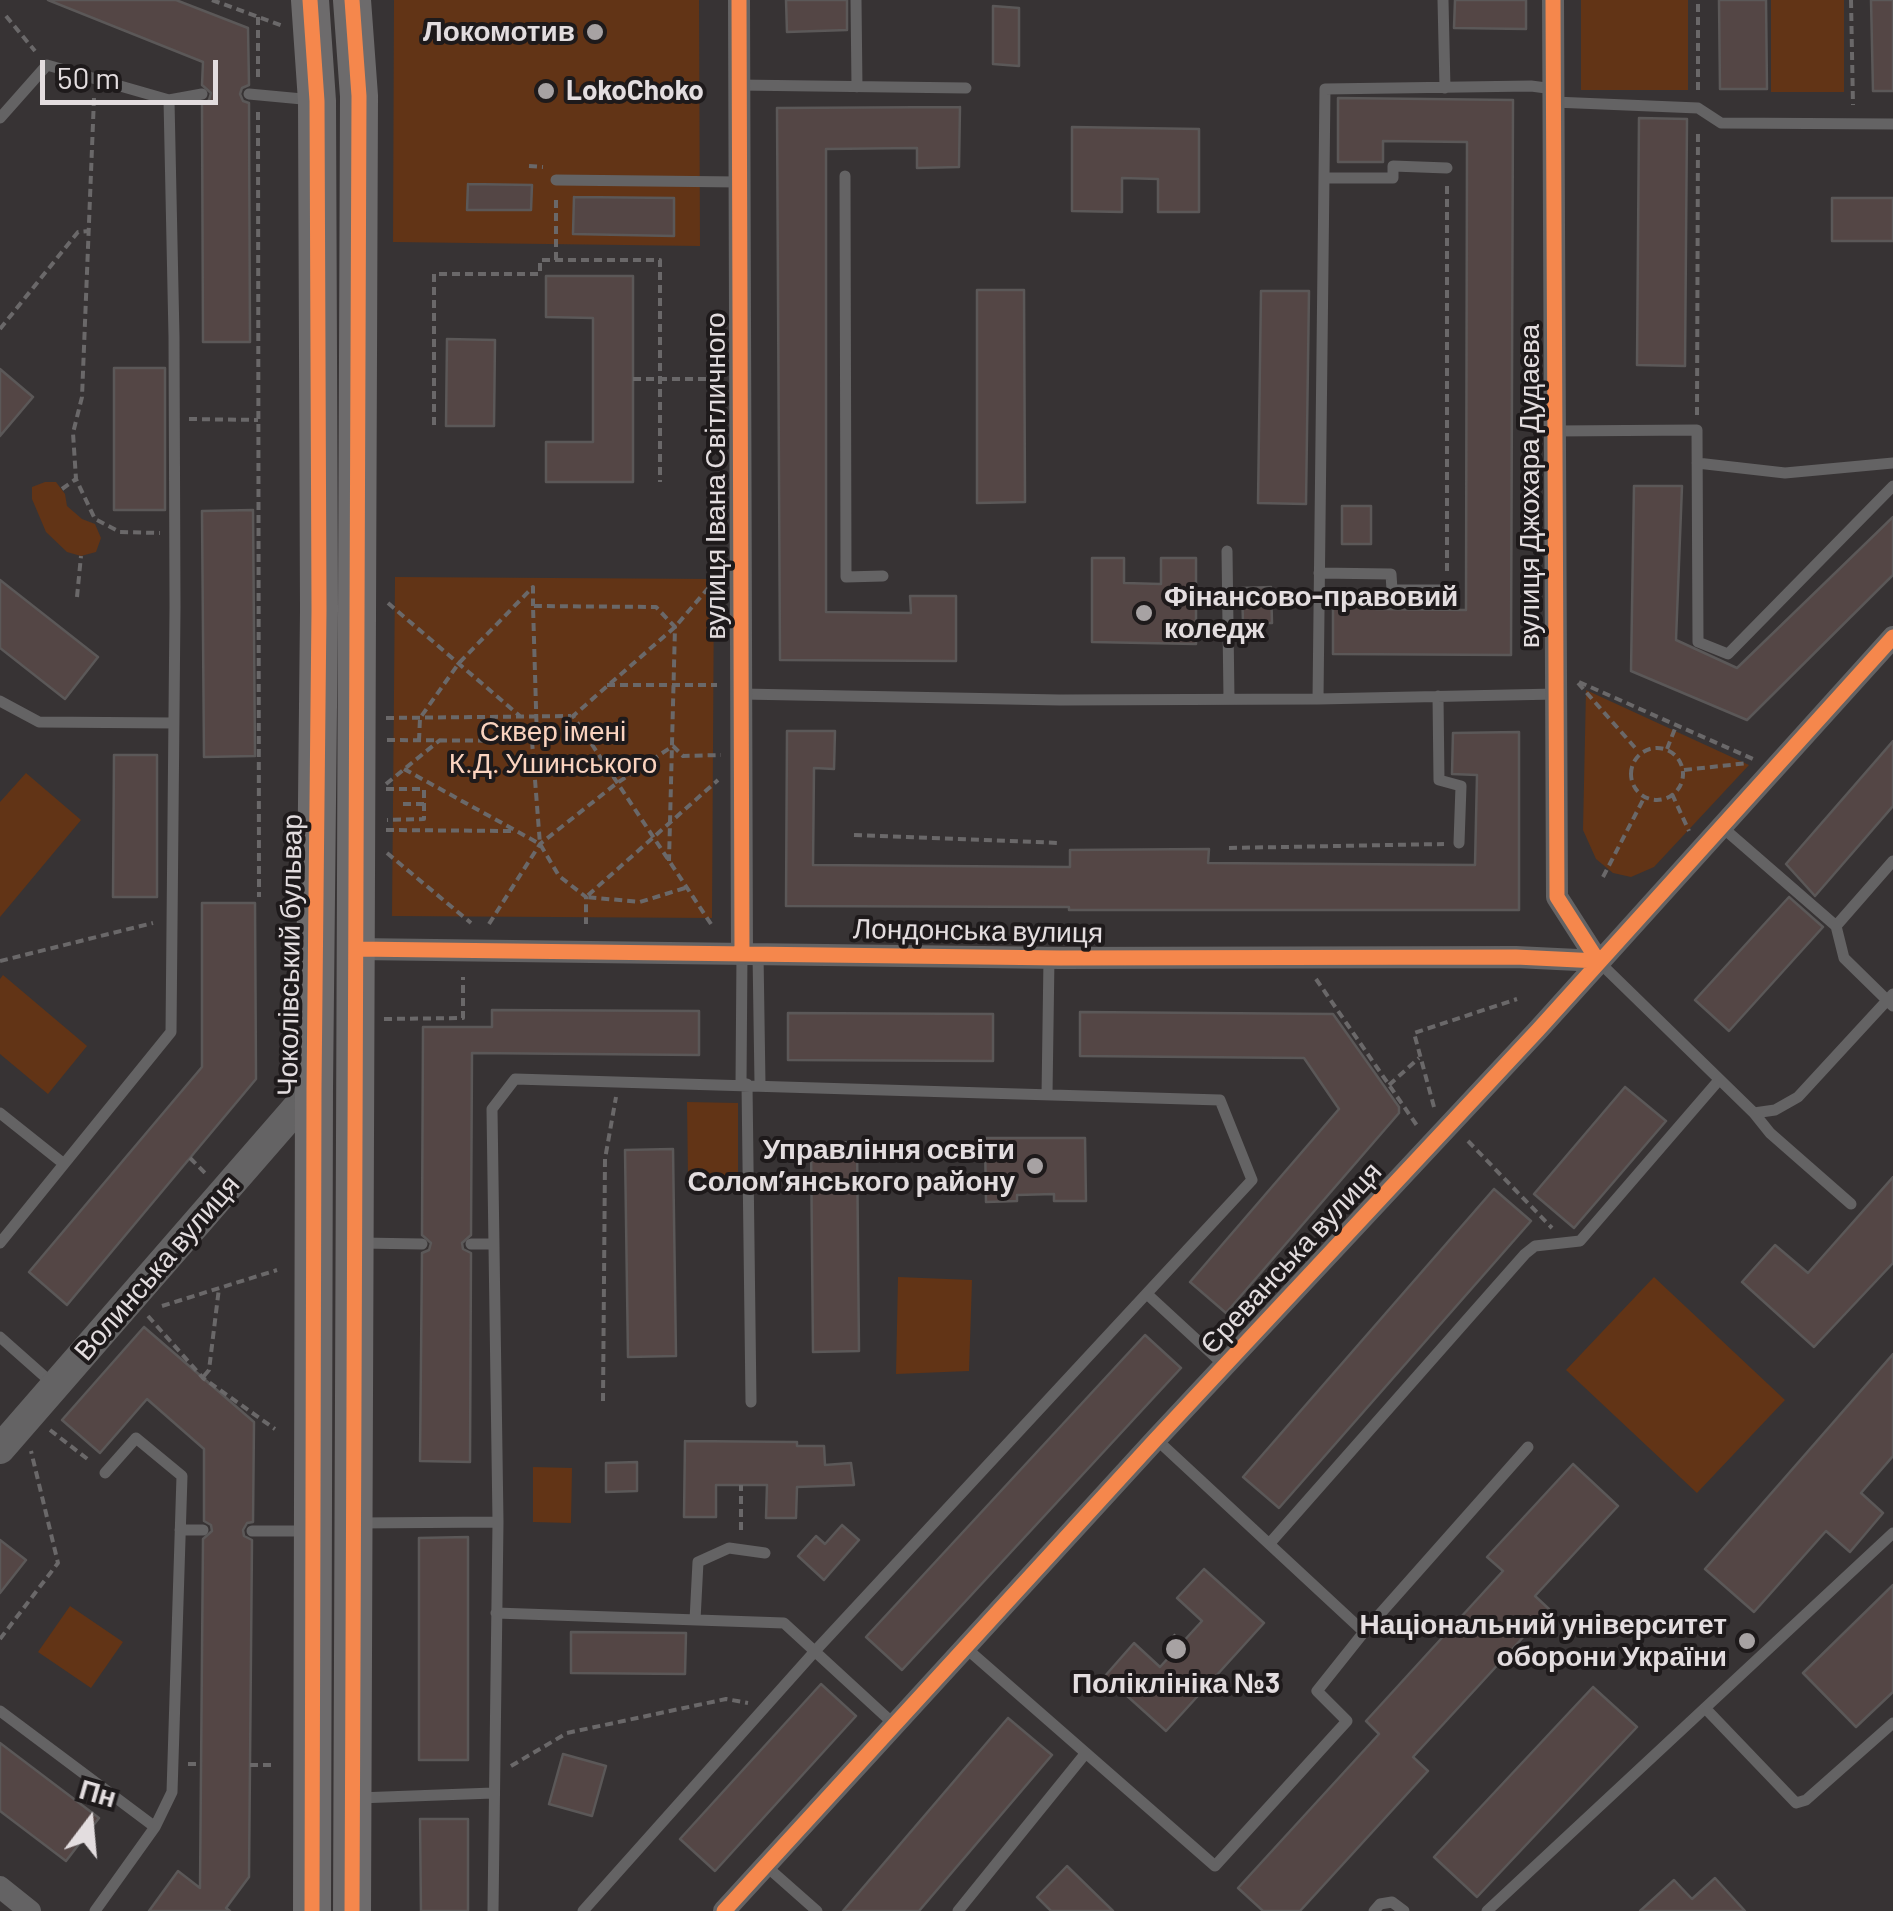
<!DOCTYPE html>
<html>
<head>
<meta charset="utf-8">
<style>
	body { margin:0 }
	#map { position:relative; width:1893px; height:1911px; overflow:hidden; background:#373334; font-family:Barlow,sans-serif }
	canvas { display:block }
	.north { position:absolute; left:40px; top:1771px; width:100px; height:100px; -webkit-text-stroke:8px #1e1a1b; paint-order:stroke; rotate:16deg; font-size:28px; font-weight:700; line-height:40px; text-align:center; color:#e3dddf }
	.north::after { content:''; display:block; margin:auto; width:35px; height:45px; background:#e3dddf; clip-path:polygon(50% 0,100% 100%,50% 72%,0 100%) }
	.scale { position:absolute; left:40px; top:60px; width:178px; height:45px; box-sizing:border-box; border:5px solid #e3dddf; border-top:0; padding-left:12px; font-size:30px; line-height:35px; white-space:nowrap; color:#e3dddf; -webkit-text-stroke:8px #1e1a1b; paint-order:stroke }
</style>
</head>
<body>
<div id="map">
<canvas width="1893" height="1911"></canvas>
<div class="north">Пн</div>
<div class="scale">50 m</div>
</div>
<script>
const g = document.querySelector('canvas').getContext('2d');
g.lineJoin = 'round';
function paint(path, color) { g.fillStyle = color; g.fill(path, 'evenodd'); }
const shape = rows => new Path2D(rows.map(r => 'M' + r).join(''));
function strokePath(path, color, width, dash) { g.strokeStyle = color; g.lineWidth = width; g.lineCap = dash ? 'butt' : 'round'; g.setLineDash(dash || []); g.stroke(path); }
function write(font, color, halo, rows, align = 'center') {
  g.font = font + ' Barlow,sans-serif'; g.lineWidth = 8; g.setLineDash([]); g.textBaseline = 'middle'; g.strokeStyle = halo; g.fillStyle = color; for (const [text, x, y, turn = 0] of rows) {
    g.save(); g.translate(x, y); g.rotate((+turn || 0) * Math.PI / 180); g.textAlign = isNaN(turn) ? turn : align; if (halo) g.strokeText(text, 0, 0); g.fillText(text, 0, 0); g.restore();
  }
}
paint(shape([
	[394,0,699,0,700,246,393,242],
	[1581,0,1688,0,1688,90,1581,90],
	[1771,0,1844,0,1844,92,1771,92],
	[45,482,56,482,65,494,67,506,82,519,95,524,101,538,96,552,81,556,67,552,46,532,32,499,32,487],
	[395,577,714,579,712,918,392,916],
	[1586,690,1749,765,1654,867,1631,877,1613,873,1596,859,1583,830],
	[26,773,81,820,0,917,0,802],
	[3,975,87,1046,48,1094,0,1054,0,979],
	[687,1102,738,1103,738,1178,688,1177],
	[898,1277,972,1280,969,1371,896,1374],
	[1654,1277,1785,1400,1697,1493,1566,1370],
	[533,1467,572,1468,571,1523,533,1522],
	[70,1606,123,1642,91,1688,38,1652]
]), '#623416');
const building = shape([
	[48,0,176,0,248,28,249,85,242,88,240,94,243,101,249,103,250,342,203,342,202,104,209,100,211,93,202,85,203,62,48,0],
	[786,0,847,0,847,30,787,32,786,0],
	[1455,0,1526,0,1526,29,1454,28,1455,0],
	[1719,0,1766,0,1767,89,1720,89,1719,0],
	[1871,0,1893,0,1893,91,1873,91,1871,0],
	[993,6,1019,8,1019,66,993,64,993,6],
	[1338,98,1513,100,1511,655,1333,654,1333,592,1376,592,1376,609,1466,610,1467,142,1383,141,1383,162,1338,162,1338,98],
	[960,107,959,167,917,168,917,148,826,149,826,612,911,613,910,596,956,596,956,661,780,660,777,108,960,107],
	[1639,118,1687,119,1685,366,1637,365,1639,118],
	[1072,127,1199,129,1199,212,1158,212,1158,179,1122,178,1122,212,1072,211,1072,127],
	[468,184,532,185,531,210,467,210,468,184],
	[574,197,674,198,674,236,573,234,574,197],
	[1832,198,1893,198,1893,241,1832,241,1832,198],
	[546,276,633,276,633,482,546,482,546,442,593,442,593,318,546,317,546,276],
	[977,290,1024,290,1025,502,977,503,977,290],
	[1261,291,1309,291,1306,504,1258,503,1261,291],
	[447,339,495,340,494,426,446,426,447,339],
	[114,368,165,368,165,510,114,510,114,368],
	[0,369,33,397,0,436,0,369],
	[1634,486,1682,486,1676,640,1737,668,1893,517,1893,575,1747,720,1631,671,1634,486],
	[1342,506,1371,506,1371,544,1342,544,1342,506],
	[253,510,255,756,204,757,202,511,253,510],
	[1092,558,1124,558,1124,583,1161,584,1161,558,1196,558,1196,644,1092,642,1092,558],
	[0,580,98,657,65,699,0,648,0,580],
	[1271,587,1272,623,1243,623,1242,588,1271,587],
	[787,731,835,731,834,769,814,768,813,865,1070,867,1070,850,1209,849,1208,863,1475,865,1477,775,1452,774,1453,733,1519,732,1519,910,1069,910,1069,907,786,906,787,731],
	[1893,741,1893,806,1815,896,1786,864,1893,741],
	[114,755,157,755,157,897,113,897,114,755],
	[1789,897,1823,927,1729,1031,1695,1000,1789,897],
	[202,903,255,903,256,1079,67,1305,29,1272,202,1067,202,903],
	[492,1010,699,1011,699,1055,472,1053,471,1235,462,1243,463,1249,471,1253,470,1462,420,1461,422,1253,429,1250,431,1243,422,1235,423,1027,492,1027,492,1010],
	[1080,1012,1333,1014,1399,1107,1399,1113,1226,1313,1190,1282,1339,1109,1304,1058,1080,1056,1080,1012],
	[788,1013,993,1014,993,1061,788,1060,788,1013],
	[1625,1087,1666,1121,1574,1228,1534,1194,1625,1087],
	[985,1138,1085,1138,1086,1201,1054,1201,1054,1194,1017,1195,1017,1201,986,1202,985,1138],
	[857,1142,859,1351,813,1352,811,1143,857,1142],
	[673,1149,676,1356,628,1357,625,1150,673,1149],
	[1893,1177,1893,1263,1814,1347,1742,1282,1775,1245,1808,1273,1893,1177],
	[1494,1189,1531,1221,1279,1508,1243,1477,1494,1189],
	[144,1327,254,1422,253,1522,247,1523,243,1530,244,1536,252,1540,249,1877,226,1908,230,1911,149,1911,178,1871,200,1888,203,1539,212,1531,211,1525,204,1521,204,1449,147,1399,100,1453,62,1420,144,1327],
	[1145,1335,1181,1368,902,1670,866,1637,1145,1335],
	[1893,1354,1893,1456,1861,1493,1883,1513,1850,1552,1826,1531,1754,1612,1705,1569,1893,1354],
	[685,1441,797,1442,797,1446,824,1446,825,1465,851,1463,854,1485,797,1487,796,1518,766,1518,767,1485,716,1485,716,1517,684,1517,685,1441],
	[637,1462,637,1491,606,1492,606,1463,637,1462],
	[1573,1464,1618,1506,1535,1596,1549,1609,1413,1757,1428,1771,1300,1911,1263,1911,1238,1888,1379,1734,1366,1721,1503,1571,1487,1557,1573,1464],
	[842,1525,859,1540,824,1580,798,1556,816,1536,825,1544,842,1525],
	[468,1537,468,1760,419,1760,419,1538,468,1537],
	[0,1540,26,1560,0,1593,0,1540],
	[1204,1569,1264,1623,1166,1731,1105,1676,1134,1643,1160,1667,1202,1621,1177,1598,1204,1569],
	[1893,1585,1893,1692,1856,1727,1803,1673,1893,1585],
	[571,1632,686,1633,685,1674,571,1673,571,1632],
	[821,1684,856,1716,715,1871,680,1839,821,1684],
	[1593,1687,1637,1727,1477,1897,1434,1857,1593,1687],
	[1008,1718,1052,1755,919,1911,843,1911,1008,1718],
	[0,1743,99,1818,66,1861,0,1811,0,1743],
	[563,1754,606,1766,592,1816,549,1804,563,1754],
	[420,1819,468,1819,468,1911,421,1911,420,1819],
	[1067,1866,1113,1911,1051,1911,1037,1897,1067,1866],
	[1715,1878,1745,1911,1640,1911,1674,1880,1692,1899,1715,1878]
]);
paint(building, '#544645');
strokePath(building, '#5b5858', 2.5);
strokePath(shape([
	[212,0,283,26],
	[1851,0,1853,105],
	[6,16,35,51],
	[258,77,258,17],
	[1698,90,1698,0],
	[94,98,82,397,73,433,76,479,95,519,120,532,160,533],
	[258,112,259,897],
	[529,166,543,167],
	[556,260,556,195],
	[0,329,78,232,89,231],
	[633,379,718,379],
	[1697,415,1698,130],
	[189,419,258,420],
	[434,425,434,274,540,274,540,260,660,260,660,482],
	[62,489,76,479],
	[1447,571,1447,185],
	[77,597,81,556],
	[388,603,521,717],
	[1579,682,1753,759],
	[1578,683,1638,751],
	[607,685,717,685],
	[386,718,571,716],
	[387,740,537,741,533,606,656,607,675,627,669,861],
	[419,741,420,718,459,663,533,587,533,606],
	[532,741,540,844],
	'1631 774a26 26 0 1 1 52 0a26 26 0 1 1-52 0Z',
	[1667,749,1676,726],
	[404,769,540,844,559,876,586,897,586,924],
	[1684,770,1748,763],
	[386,784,440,740],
	[386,789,424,789,424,819,387,820],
	[1672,794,1689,831],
	[403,804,424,804],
	[386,830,512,831],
	[854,835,1060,843],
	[1229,848,1444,844],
	[387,853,471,923],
	[1603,877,1644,798],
	[685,888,640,902,586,897,718,780],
	[489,924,540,844,617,783,673,746,683,756,721,755],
	[711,924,573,716,675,627,716,579],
	[0,961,153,923],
	[1316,979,1418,1127],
	[384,1019,463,1018,463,977],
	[1389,1085,1419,1058],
	[1434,1107,1414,1033,1517,999],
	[1468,1141,1552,1228],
	[190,1158,205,1173],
	[162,1306,277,1270],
	[148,1316,203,1378,275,1429],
	[204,1376,209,1370,219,1288],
	[603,1401,605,1159,616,1097],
	[50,1430,90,1461],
	[741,1530,741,1485],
	[1173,1635,1182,1643],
	[0,1639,58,1563,31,1451],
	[188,1764,201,1764],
	[250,1765,272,1765],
	[511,1766,567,1733,726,1699,748,1703]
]), '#6a6869', 4, [8, 5]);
strokePath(shape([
	[856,0,857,87],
	[1443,0,1445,88],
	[738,85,966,88],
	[249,94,313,100],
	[169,100,202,94],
	[1554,102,1698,108,1721,123,1893,124],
	[0,118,47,65,169,100,174,337,175,607,171,1032,0,1243],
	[845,176,846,577,883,576],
	[1324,178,1393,178,1393,166,1447,168],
	[556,180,739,182],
	[1555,431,1697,430,1698,642,1728,654,1893,486],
	[1697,463,1785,473,1893,463],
	[1227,551,1229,699],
	[1319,573,1391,574,1392,590,1447,590],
	[742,694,1060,700,1318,699,1556,694],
	[1438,696,1439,780,1461,786,1459,843],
	[1318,699,1325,89,1531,86,1554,89],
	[0,701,39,722,173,723],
	[1722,827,1836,926,1844,958,1893,1006],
	[1836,926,1893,861],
	[758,953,760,1084],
	[1598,961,1754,1113,1775,1110,1798,1097,1893,994],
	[741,1084,742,953],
	[747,1084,751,1402],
	[1047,1095,1049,958],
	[0,1113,64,1164],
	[1754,1113,1770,1133,1851,1204],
	[361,1243,422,1244],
	[471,1244,494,1244],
	[1147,1294,1224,1365],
	[0,1337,53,1384],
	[1156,1439,1364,1632],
	[105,1473,136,1438,182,1476,172,1792,155,1827],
	[357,1523,498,1522],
	[180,1530,203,1530],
	[252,1531,308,1531],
	[1270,1543,1525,1254,1535,1246,1580,1241,1719,1080],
	[496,1613,784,1623,896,1726],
	[695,1620,698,1562,729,1548,765,1553],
	[967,1649,1215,1866,1347,1721,1317,1691,1364,1632,1528,1447],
	[1705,1708,1796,1803,1806,1800,1893,1723],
	[0,1711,155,1827,95,1911],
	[358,1798,493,1793],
	[766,1866,817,1911],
	[493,1911,498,1522,492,1109,515,1079,1220,1100,1252,1180,816,1650,583,1911],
	[958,1911,1085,1754],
	[1374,1911,1380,1904,1392,1902,1404,1911],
	[1487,1911,1893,1533]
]), '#646364', 11);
strokePath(shape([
	[739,0,742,952],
	[1553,0,1557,897,1598,961],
	[357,949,1060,958,1516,957,1598,961],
	[0,1887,30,1911],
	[724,1911,1156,1439,1538,1030,1893,637]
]), '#646364', 22);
strokePath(shape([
	[0,1449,314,1088]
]), '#646364', 30);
strokePath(shape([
	[310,0,317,101,319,610,314,1088,312,1911],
	[352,1911,359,96,352,0]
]), '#6d6b6c', 38);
strokePath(shape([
	[310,0,317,101,319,610,314,1088,312,1911],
	[739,0,742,952],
	[1553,0,1557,897,1598,961],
	[357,949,1060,958,1516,957,1598,961],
	[352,1911,359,96,352,0],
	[724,1911,1156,1439,1538,1030,1893,637]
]), '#f5874c', 15);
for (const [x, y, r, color] of [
	[595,32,10,"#a7a2a3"],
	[546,91,10,"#a7a2a3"],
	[1144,613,10,"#a7a2a3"],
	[1035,1166,10,"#a7a2a3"],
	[1747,1641,10,"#a7a2a3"],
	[1176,1649,12,"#a7a2a3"]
]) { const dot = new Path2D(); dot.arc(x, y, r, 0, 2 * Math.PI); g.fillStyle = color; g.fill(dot); strokePath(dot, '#1e1a1b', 4); }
write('bold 28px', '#e3dddf', '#1e1a1b', [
	["Локомотив",575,32],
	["LokoChoko",566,91,"left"],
	["Фінансово-правовий",1164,597,"left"],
	["коледж",1164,629,"left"],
	["Управління освіти",1015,1150],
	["Солом’янського району",1015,1182],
	["Національний університет",1727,1625],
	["оборони України",1727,1657],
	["Поліклініка №3",1176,1684,"center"]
], 'right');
write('28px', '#e3dddf', '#1e1a1b', [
	["вулиця Івана Світличного",716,476,-90],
	["вулиця Джохара Дудаєва",1530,486,-90],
	["Лондонська вулиця",978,931,1],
	["Чоколівський бульвар",290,955,-89],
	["Єреванська вулиця",1291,1258,-47],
	["Волинська вулиця",157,1268,-49]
]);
write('28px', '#fad3bf', '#1e1a1b', [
	["Сквер імені",553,732],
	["К.Д. Ушинського",553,764]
]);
</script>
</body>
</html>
